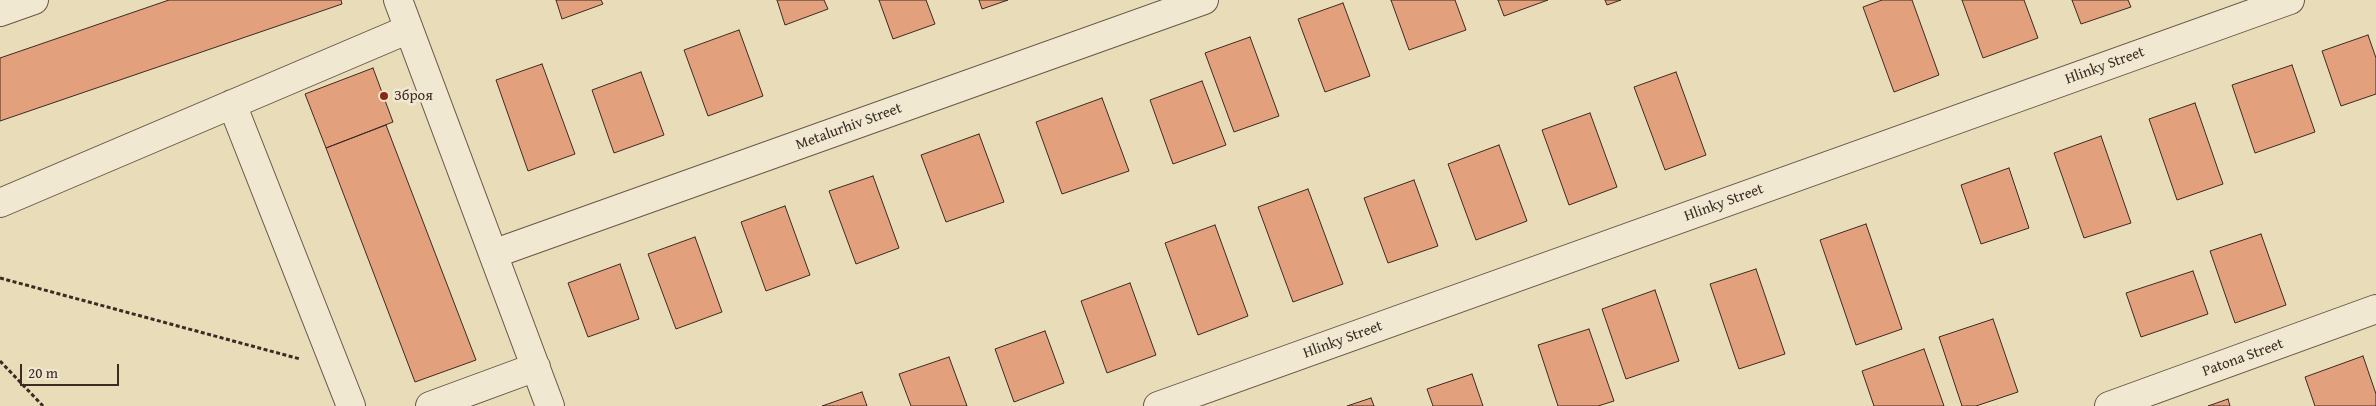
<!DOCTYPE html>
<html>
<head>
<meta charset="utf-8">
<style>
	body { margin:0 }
	#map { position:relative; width:2376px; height:406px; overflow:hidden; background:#e9dcb9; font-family:"Gentium Book Plus",serif }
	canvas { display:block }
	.scale { position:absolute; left:20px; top:364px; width:99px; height:22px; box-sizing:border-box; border:2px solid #3d2a23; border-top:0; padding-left:6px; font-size:15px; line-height:18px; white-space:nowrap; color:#3d2a23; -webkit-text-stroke:4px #f1e8d2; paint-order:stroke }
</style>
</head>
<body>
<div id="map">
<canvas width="2376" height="406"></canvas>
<div class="scale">20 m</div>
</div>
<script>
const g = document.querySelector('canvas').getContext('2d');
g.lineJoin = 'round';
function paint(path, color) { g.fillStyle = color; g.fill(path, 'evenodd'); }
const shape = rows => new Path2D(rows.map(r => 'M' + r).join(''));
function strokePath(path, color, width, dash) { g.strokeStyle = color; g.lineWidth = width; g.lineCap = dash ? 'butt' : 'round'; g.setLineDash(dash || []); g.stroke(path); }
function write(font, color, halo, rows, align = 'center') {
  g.font = font + ' "Gentium Book Plus",serif'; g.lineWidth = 5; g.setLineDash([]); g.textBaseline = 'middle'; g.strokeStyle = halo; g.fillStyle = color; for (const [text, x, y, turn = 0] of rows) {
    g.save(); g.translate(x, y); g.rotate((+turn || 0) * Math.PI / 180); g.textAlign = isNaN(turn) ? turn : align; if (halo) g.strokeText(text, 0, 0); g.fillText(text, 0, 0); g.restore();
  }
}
const building = shape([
	[169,0,341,0,342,4,0,121,0,58,169,0],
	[556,0,601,0,603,4,562,19,556,0],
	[777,0,824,0,828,9,785,25,777,0],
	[879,0,926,0,935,24,893,39,879,0],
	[979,0,1008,0,982,9,979,0],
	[1391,0,1455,0,1466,30,1409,50,1391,0],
	[1498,0,1548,0,1504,16,1498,0],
	[1605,0,1621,0,1607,5,1605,0],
	[1882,0,1912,0,1939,75,1894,92,1863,7,1882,0],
	[1962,0,2024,0,2038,38,1983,58,1962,0],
	[2072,0,2128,0,2131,7,2081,24,2072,0],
	[1343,3,1370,76,1325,92,1298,19,1343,3],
	[739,30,763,96,708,116,684,50,739,30],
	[2368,35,2376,58,2376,94,2341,106,2322,51,2368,35],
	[1250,37,1279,116,1234,132,1205,53,1250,37],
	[542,64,575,154,528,171,496,80,542,64],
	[2292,65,2315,132,2255,153,2232,85,2292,65],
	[373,68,393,122,326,148,305,94,373,68],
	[641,72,664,135,614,153,592,90,641,72],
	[1676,72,1706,155,1665,170,1634,87,1676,72],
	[1202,81,1226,145,1173,164,1150,100,1202,81],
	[1102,98,1129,171,1062,194,1036,122,1102,98],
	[2195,103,2223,184,2177,200,2149,119,2195,103],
	[1590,113,1617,187,1569,205,1542,130,1590,113],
	[386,125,476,360,415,382,326,148,386,125],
	[979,134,1004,202,946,222,921,155,979,134],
	[2101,136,2131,223,2084,238,2054,153,2101,136],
	[1499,145,1527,221,1476,240,1448,164,1499,145],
	[2009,168,2029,228,1981,244,1961,185,2009,168],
	[873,176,899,248,856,264,829,191,873,176],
	[1414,180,1438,246,1388,263,1364,198,1414,180],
	[1308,189,1343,284,1293,302,1258,207,1308,189],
	[785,206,810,275,766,291,741,222,785,206],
	[1866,224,1902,329,1856,345,1820,240,1866,224],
	[1215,225,1248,316,1198,335,1165,243,1215,225],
	[2261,234,2286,305,2235,323,2210,251,2261,234],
	[695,237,722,312,676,329,648,254,695,237],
	[620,264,639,319,588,337,568,283,620,264],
	[1756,269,1785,354,1739,369,1710,284,1756,269],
	[2193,271,2208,314,2141,337,2126,293,2193,271],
	[1130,283,1156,355,1107,373,1081,301,1130,283],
	[1655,290,1679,361,1626,379,1602,309,1655,290],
	[1993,319,2018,392,1976,406,1962,406,1939,337,1993,319],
	[1589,329,1614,401,1598,406,1558,406,1538,345,1589,329],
	[1045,331,1064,383,1014,402,995,349,1045,331],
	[1924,349,1944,406,1874,406,1862,371,1924,349],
	[2363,356,2376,394,2376,406,2315,406,2305,377,2363,356],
	[949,357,967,406,911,406,899,374,949,357],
	[1472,374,1483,406,1433,406,1427,389,1472,374],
	[862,392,867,406,822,406,862,392],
	[1371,398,1374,406,1347,406,1371,398],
	[2228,399,2230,406,2208,406,2228,399]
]);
paint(building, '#e3a07d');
strokePath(building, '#3d2a23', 1);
const minor = shape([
	[398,0,550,406],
	[0,12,34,0],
	[232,104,351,406],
	[0,203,409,29],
	[493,254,1204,0],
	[430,406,536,367],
	[1158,406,2290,0],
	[2109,406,2376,309]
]);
strokePath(minor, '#685648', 30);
strokePath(shape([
	[0,278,300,359],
	[0,361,43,406]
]), '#3d2a23', 3, [4, 2.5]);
strokePath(minor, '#f1e8d2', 28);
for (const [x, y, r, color] of [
	[384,96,5,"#8f2418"]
]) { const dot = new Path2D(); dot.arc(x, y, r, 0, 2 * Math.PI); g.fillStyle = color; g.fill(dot); strokePath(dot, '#f1e8d2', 2); }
write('15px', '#3d2a23', '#f1e8d2', [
	["Hlinky Street",2105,66,-20],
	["Metalurhiv Street",849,127,-20],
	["Hlinky Street",1724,203,-20],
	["Hlinky Street",1343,340,-20],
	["Patona Street",2243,358,-20]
]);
write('15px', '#3d2a23', '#f1e8d2', [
	["Зброя",394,96]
], 'left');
</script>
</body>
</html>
